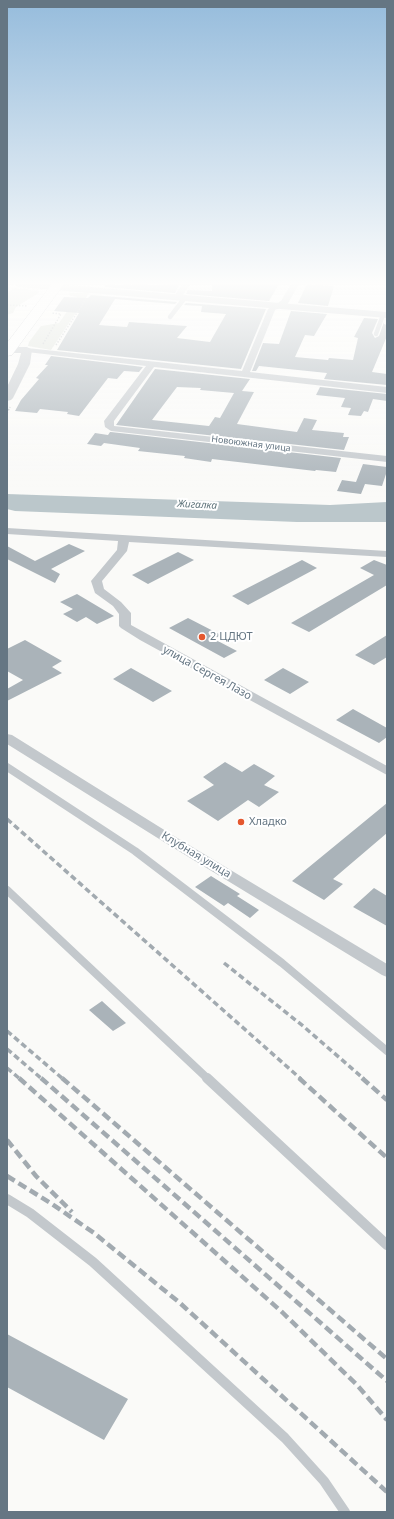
<!DOCTYPE html>
<html>
<head>
<meta charset="utf-8">
<style>
	body { margin:0 }
	#map { position:relative; width:394px; height:1519px; overflow:hidden; background:#fafaf8; font-family:"Noto Sans",sans-serif }
	canvas { display:block }
	.frame { position:absolute; inset:0; border:8px solid #657683; pointer-events:none }
</style>
</head>
<body>
<div id="map">
<canvas width="394" height="1519"></canvas>
<div class="frame"></div>
</div>
<script>
const g = document.querySelector('canvas').getContext('2d');
g.lineJoin = 'round';
function paint(path, color) { g.fillStyle = color; g.fill(path, 'evenodd'); }
const shape = rows => new Path2D(rows.map(r => 'M' + r).join(''));
function strokePath(path, color, width, dash) { g.strokeStyle = color; g.lineWidth = width; g.lineCap = dash ? 'butt' : 'round'; g.setLineDash(dash || []); g.stroke(path); }
function write(font, color, halo, rows, align = 'center') {
  g.font = font + ' "Noto Sans",sans-serif'; g.lineWidth = 4; g.setLineDash([]); g.textBaseline = 'middle'; g.strokeStyle = halo; g.fillStyle = color; for (const [text, x, y, turn = 0] of rows) {
    g.save(); g.translate(x, y); g.rotate((+turn || 0) * Math.PI / 180); g.textAlign = isNaN(turn) ? turn : align; if (halo) g.strokeText(text, 0, 0); g.fillText(text, 0, 0); g.restore();
  }
}
paint(shape([
	[15,288,39,291,37,294,16,307,13,313,7,315,7,294,12,289],
	[70,293,89,293,51,350,28,346,29,342,41,326,59,323,77,297,69,295]
]), '#dadfd7');
paint(shape([
	[7,494,330,505,387,502,387,522,297,522,15,511,7,509]
]), '#bbc7cb');
paint(shape([
	[107,284,131,285,132,284,179,285,175,293,105,287],
	[212,284,279,284,269,301,186,294,188,290,212,291],
	[307,284,334,286,328,306,298,303],
	[91,295,177,302,175,304,115,299,99,325,127,327,129,322,187,326,177,338,210,342,226,314,201,312,202,306,184,305,186,303,266,309,241,369,57,350,79,313,54,311,64,297,88,298],
	[291,311,327,314,314,336,305,335,295,357,328,360,329,358,353,360,358,338,354,337,364,318,378,319,372,333,375,338,379,336,384,322,384,324,387,325,387,336,372,372,387,374,387,385,324,379,327,373,259,366,256,371,252,371,263,343,279,344],
	[51,356,143,367,139,372,124,371,117,379,108,378,79,416,67,414,68,412,40,409,37,413,15,411,21,400,39,379,36,378,48,365,45,365],
	[155,369,250,379,242,391,254,392,237,424,297,432,304,418,317,420,312,430,344,433,343,437,349,437,344,450,116,425],
	[177,387,201,388,200,390,234,393,220,418,215,417,209,426,152,420],
	[320,387,387,394,387,401,373,399,368,412,364,411,361,416,348,415,351,408,341,407,345,398,316,395],
	[110,432,111,432,341,458,336,472,316,470,315,471,212,459,211,462,184,458,185,456,138,451,140,448,104,443,101,446,87,444,95,433,108,435],
	[363,464,387,467,387,471,382,486,365,484,361,494,337,491,342,480,356,482],
	[69,544,85,551,51,569,60,574,55,583,7,559,7,546,35,561],
	[178,552,194,560,148,584,132,575],
	[302,560,317,568,248,605,232,596],
	[374,560,387,565,387,585,309,632,291,623,374,575,360,568],
	[77,594,114,616,97,624,86,617,77,622,63,614,73,609,60,602],
	[188,618,221,635,214,639,237,651,224,658,169,628],
	[387,635,387,657,374,665,355,655],
	[25,640,62,661,52,667,62,673,7,701,7,689,23,680,7,671,7,649],
	[131,668,172,691,153,702,113,679],
	[283,668,309,682,290,694,264,680],
	[353,709,387,728,387,737,379,743,336,720],
	[225,762,242,772,254,764,275,776,264,785,279,792,259,807,248,800,218,821,187,801,214,785,203,777],
	[387,803,387,833,333,879,343,884,324,900,292,881],
	[211,876,240,894,237,896,259,910,250,918,228,903,224,906,195,887],
	[374,888,387,896,387,926,353,907],
	[102,1001,126,1023,113,1031,89,1010],
	[7,1334,128,1399,104,1440,7,1387]
]), '#aab3b9');
const primary = shape([
	[52,284,64,284,12,355,7,356,7,343,52,284]
]);
strokePath(primary, '#b5babe', 1);
strokePath(shape([
	[7,305,28,306],
	[43,344,61,314,51,313],
	[56,345,86,299],
	[7,413,10,407]
]), '#bbbfc2', 1.5, [1.5, 1.5]);
strokePath(shape([
	[170,317,184,299],
	[376,334,383,315]
]), '#c3c8cc', 4.5);
strokePath(shape([
	[7,767,135,851,282,963,387,1051],
	[7,890,208,1079]
]), '#c3c8cc', 8);
strokePath(shape([
	[207,1078,387,1245],
	[7,1199,30,1213,93,1262,285,1438,324,1481,345,1512]
]), '#c3c8cc', 10);
paint(shape([
	[182,284,190,284,180,300,174,300,173,298,182,284],
	[291,284,299,284,287,305,275,310,250,372,387,387,387,393,154,367,114,421,114,426,387,456,387,462,111,431,105,427,104,421,146,366,27,352,23,350,27,348,242,371,268,309,281,301,291,284],
	[7,528,387,551,387,557,129,542,127,551,102,581,104,589,121,602,131,613,131,625,387,766,387,775,140,640,121,628,119,626,119,614,113,606,95,593,91,581,117,550,118,541,7,534,7,528],
	[7,734,12,735,174,836,387,964,387,977,382,975,164,842,7,744,7,734]
]), '#c3c8cc');
paint(shape([
	[14,284,55,284,387,312,387,318,19,287,14,284],
	[7,347,27,347,32,350,30,364,13,398,11,400,7,401,7,387,18,364,21,353,7,353,7,347]
]), '#c3c8cc');
paint(primary, '#fff');
strokePath(shape([
	[7,819,301,1079],
	[224,963,303,1026,364,1079],
	[7,1031,63,1079],
	[7,1049,42,1079],
	[7,1068,20,1079]
]), '#a2aab0', 3.5, [6, 3.5]);
strokePath(shape([
	[19,1078,282,1312,357,1385,387,1420],
	[41,1078,387,1381],
	[62,1078,387,1359],
	[299,1078,387,1158],
	[362,1078,387,1100],
	[7,1140,36,1176,72,1212],
	[7,1176,52,1204,94,1233,180,1303,387,1492]
]), '#a2aab0', 4.5, [9, 4.5]);
const sky = g.createLinearGradient(0, 0, 0, 497);
sky.addColorStop(0, '#96bcdc');
sky.addColorStop(0.57, '#fdfdfc');
sky.addColorStop(1, '#fdfdfc00');
g.fillStyle = sky;
g.fillRect(0, 0, 394, 497);
for (const [x, y, r, color] of [
	[202,637,4,"#e4572e"],
	[241,822,4,"#e4572e"]
]) { const dot = new Path2D(); dot.arc(x, y, r, 0, 2 * Math.PI); g.fillStyle = color; g.fill(dot); strokePath(dot, '#fff', 1.5); }
write('9px', '#657683', '#fff', [
	["Новоюжная улица",251,444,7]
]);
write('italic 10px', '#60757c', '#fff', [
	["Жигалка",197,505,3]
]);
write('11px', '#657683', '#fff', [
	["2 ЦДЮТ",210,637],
	["Хладко",249,822]
], 'left');
write('11px', '#657683', '#fff', [
	["улица Сергея Лазо",207,673,29],
	["Клубная улица",196,855,31]
]);
</script>
</body>
</html>
